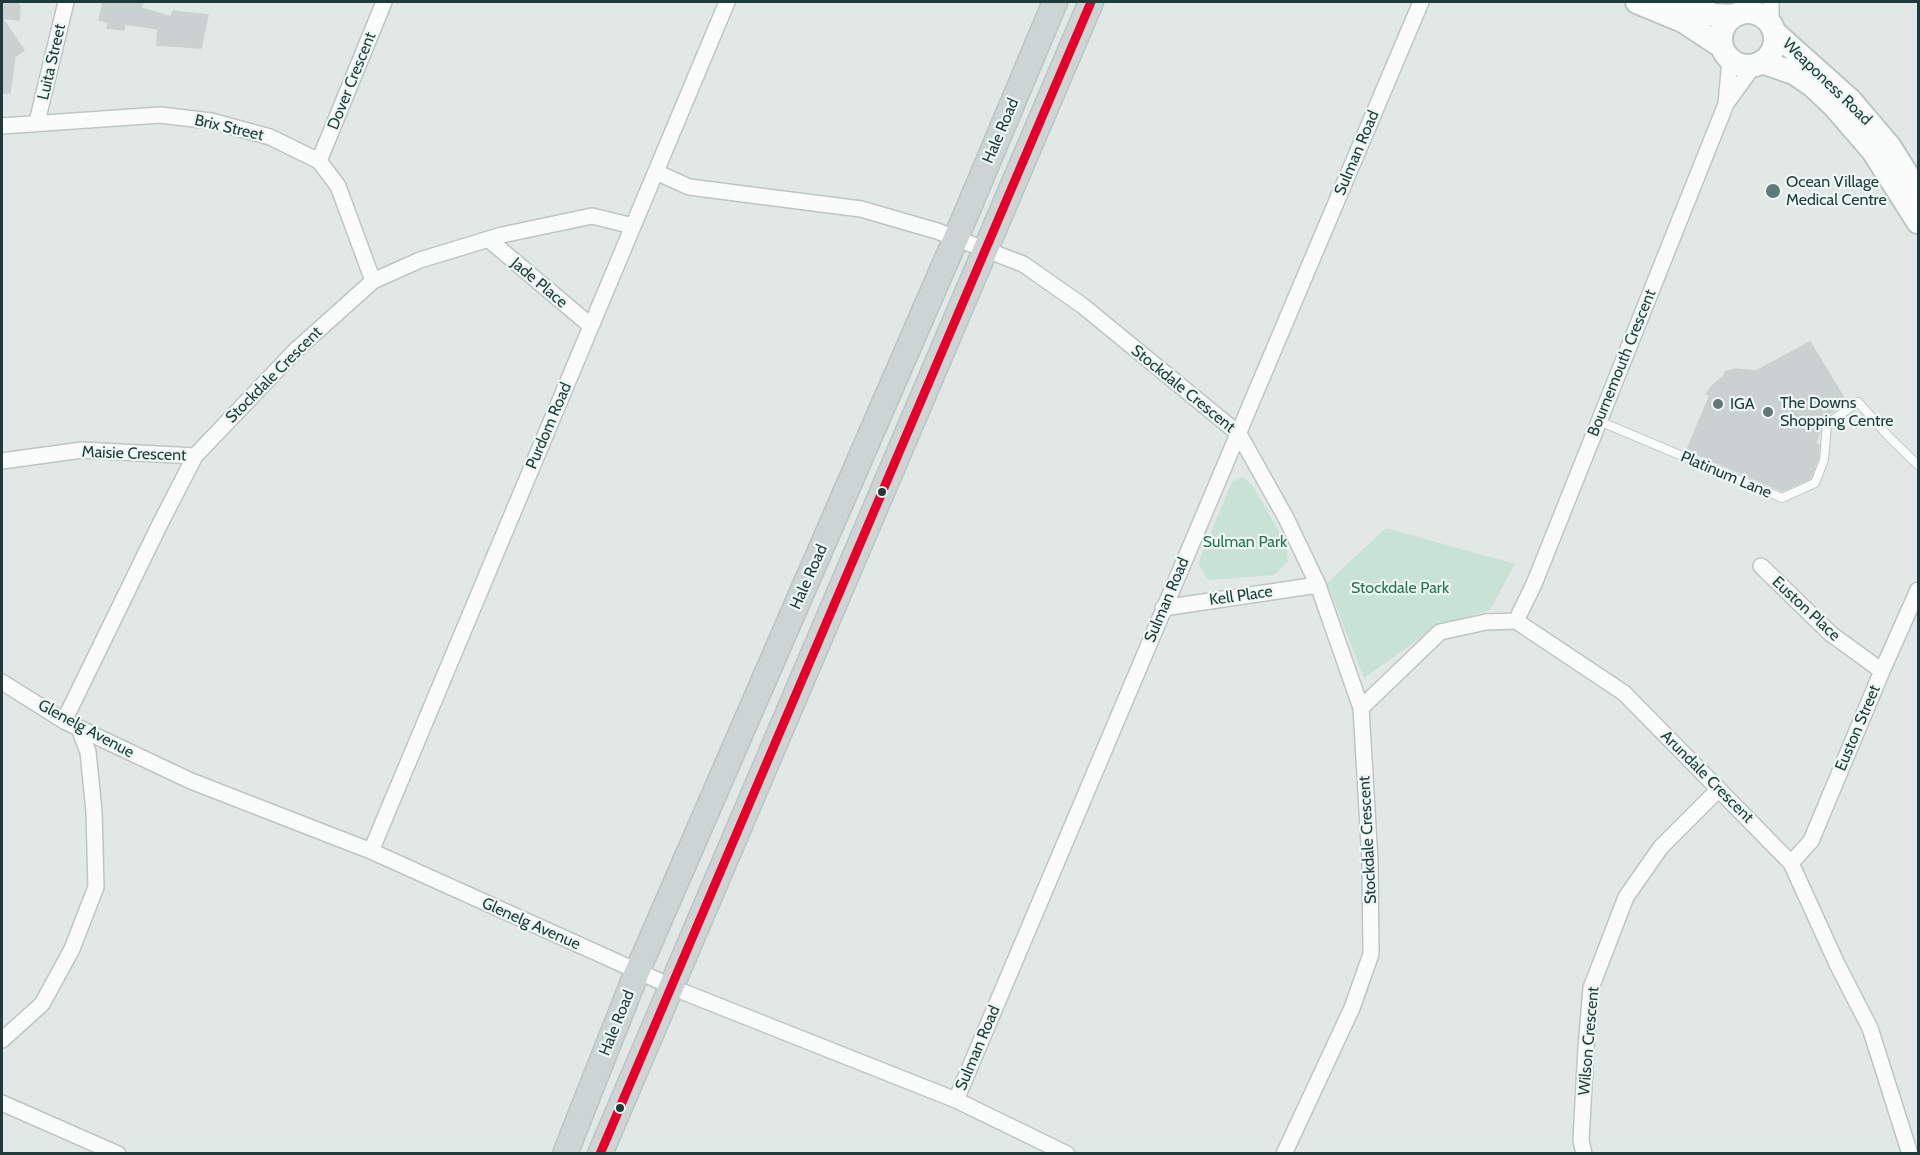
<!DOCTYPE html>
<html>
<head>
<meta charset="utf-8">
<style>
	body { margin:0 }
	#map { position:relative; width:1920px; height:1155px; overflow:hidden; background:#e1e8e6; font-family:Cabin,sans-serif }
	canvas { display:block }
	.frame { position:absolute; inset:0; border:3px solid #1e3b39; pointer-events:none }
</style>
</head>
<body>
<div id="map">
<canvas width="1920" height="1155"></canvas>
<div class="frame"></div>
</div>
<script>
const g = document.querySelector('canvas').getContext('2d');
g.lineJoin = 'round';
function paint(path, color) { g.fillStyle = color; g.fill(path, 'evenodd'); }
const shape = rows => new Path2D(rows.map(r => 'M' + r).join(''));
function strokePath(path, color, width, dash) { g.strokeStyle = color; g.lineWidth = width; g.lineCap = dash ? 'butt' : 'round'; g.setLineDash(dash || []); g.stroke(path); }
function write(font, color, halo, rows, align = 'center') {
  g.font = font + ' Cabin,sans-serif'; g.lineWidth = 4.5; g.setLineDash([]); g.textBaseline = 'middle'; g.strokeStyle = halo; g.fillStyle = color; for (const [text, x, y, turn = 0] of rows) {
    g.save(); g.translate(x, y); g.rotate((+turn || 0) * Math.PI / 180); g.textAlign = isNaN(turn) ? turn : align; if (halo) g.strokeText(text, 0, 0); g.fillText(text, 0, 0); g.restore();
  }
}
paint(shape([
	[1243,477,1253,486,1287,546,1288,562,1274,575,1208,580,1198,563,1232,482],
	[1386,528,1515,564,1490,610,1436,627,1364,678,1327,583]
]), '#c8e2d6');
const building = shape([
	[2,2,18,2,17,5,20,5,19,20,2,18,24,50,15,57,10,93,2,93,2,2],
	[103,2,143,2,141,8,171,17,173,11,208,15,201,48,157,45,158,29,125,24,124,30,107,28,109,22,99,20,103,2],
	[1810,342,1847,403,1818,420,1821,429,1815,444,1819,445,1818,459,1810,479,1782,491,1687,450,1710,395,1706,394,1713,385,1724,376,1725,372,1736,369,1756,371,1810,342]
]);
paint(building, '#cbd1d0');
strokePath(building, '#cad1cf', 1.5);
const lane = shape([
	[1599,421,1782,498,1815,483,1824,460,1827,424,1858,402,1890,438,1918,465]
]);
const street = shape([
	[1741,12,1750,2],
	[1771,24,1771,2],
	[1726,104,1730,60],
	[37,122,66,2],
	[2,126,160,115,211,121,270,137,319,161,338,186,373,281],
	[319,161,384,2],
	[656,172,689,187,861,209,937,231,1023,264,1083,306,1239,434,1286,518,1318,585,1361,708,1370,861,1371,954,1352,1008,1284,1154],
	[488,239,591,326],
	[2,461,82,450,195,456],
	[1761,566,1831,634,1882,671],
	[1163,608,1318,585],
	[1516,621,1534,584,1726,104,1754,65],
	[2,682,64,721,191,781,371,851,686,993,956,1100,1067,1154],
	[1361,708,1440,632,1486,622,1516,621,1624,693,1791,863,1837,964,1870,1028,1910,1154],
	[64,721,160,524,195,456,296,350,373,281,420,260,502,235,592,216,633,226],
	[371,851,727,2],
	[1791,863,1811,841,1882,671,1918,590],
	[2,1040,42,1004,72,949,96,887,94,811,88,752,79,728],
	[956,1100,1421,2],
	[2,1103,118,1154],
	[1584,1154,1581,1140,1586,1048,1591,988,1626,897,1661,847,1719,789]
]);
const secondary = shape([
	[1637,2,1683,21,1721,46],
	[1679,2,1714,15,1733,16],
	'1721 39a27 27 0 1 1 54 0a27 27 0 1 1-54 0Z',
	[1774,32,1850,100,1890,147,1918,192],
	[1762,62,1794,73,1813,86,1834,106,1873,151,1918,222]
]);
const primary = shape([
	[565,1154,637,972,956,238,1055,2],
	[600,1154,1091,2]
]);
strokePath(lane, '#bec5c3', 10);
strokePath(street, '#bec5c3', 18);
strokePath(secondary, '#bdc5c4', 26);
strokePath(primary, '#bbc5c3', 27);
strokePath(lane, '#fafcfb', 8);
strokePath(street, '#fafcfb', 15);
strokePath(secondary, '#fafcfb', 22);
strokePath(primary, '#ccd4d4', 24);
strokePath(shape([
	[600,1154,1091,2]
]), '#e4002b', 9);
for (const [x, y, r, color] of [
	[1773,191,8,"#627876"],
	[1718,404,6,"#627876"],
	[1768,412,6,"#627876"],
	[882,492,5,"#1e3b39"],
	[620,1108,5,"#1e3b39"]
]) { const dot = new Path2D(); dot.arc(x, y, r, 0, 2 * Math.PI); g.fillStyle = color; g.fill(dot); strokePath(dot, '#eef7f4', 2); }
write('16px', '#1e3b39', '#eef7f4', [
	["Luita Street",52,62,-77],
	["Dover Crescent",352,81,-68],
	["Weaponess Road",1827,82,44],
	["Brix Street",229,128,13],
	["Hale Road",1001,131,-67],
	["Sulman Road",1357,153,-67],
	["Jade Place",539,283,40],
	["Bournemouth Crescent",1622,363,-68],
	["Stockdale Crescent",274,375,-45],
	["Stockdale Crescent",1183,389,39],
	["Purdom Road",549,426,-67],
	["Maisie Crescent",134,454,2],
	["Platinum Lane",1726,475,23],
	["Hale Road",809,577,-66],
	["Kell Place",1241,596,-8],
	["Sulman Road",1167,600,-67],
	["Euston Place",1806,609,43],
	["Euston Street",1858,728,-67],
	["Glenelg Avenue",86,729,28],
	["Arundale Crescent",1707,777,45],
	["Stockdale Crescent",1368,840,-93],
	["Glenelg Avenue",531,924,24],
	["Hale Road",617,1023,-68],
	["Wilson Crescent",1589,1041,-85],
	["Sulman Road",978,1048,-67]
]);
write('16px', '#1e3b39', '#eef7f4', [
	["Ocean Village",1786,182],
	["Medical Centre",1786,200],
	["The Downs",1780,403],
	["Shopping Centre",1780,421],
	["IGA",1730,404]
], 'left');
write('16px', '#267454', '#eef7f4', [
	["Sulman Park",1245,542],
	["Stockdale Park",1400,588]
]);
</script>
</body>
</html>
